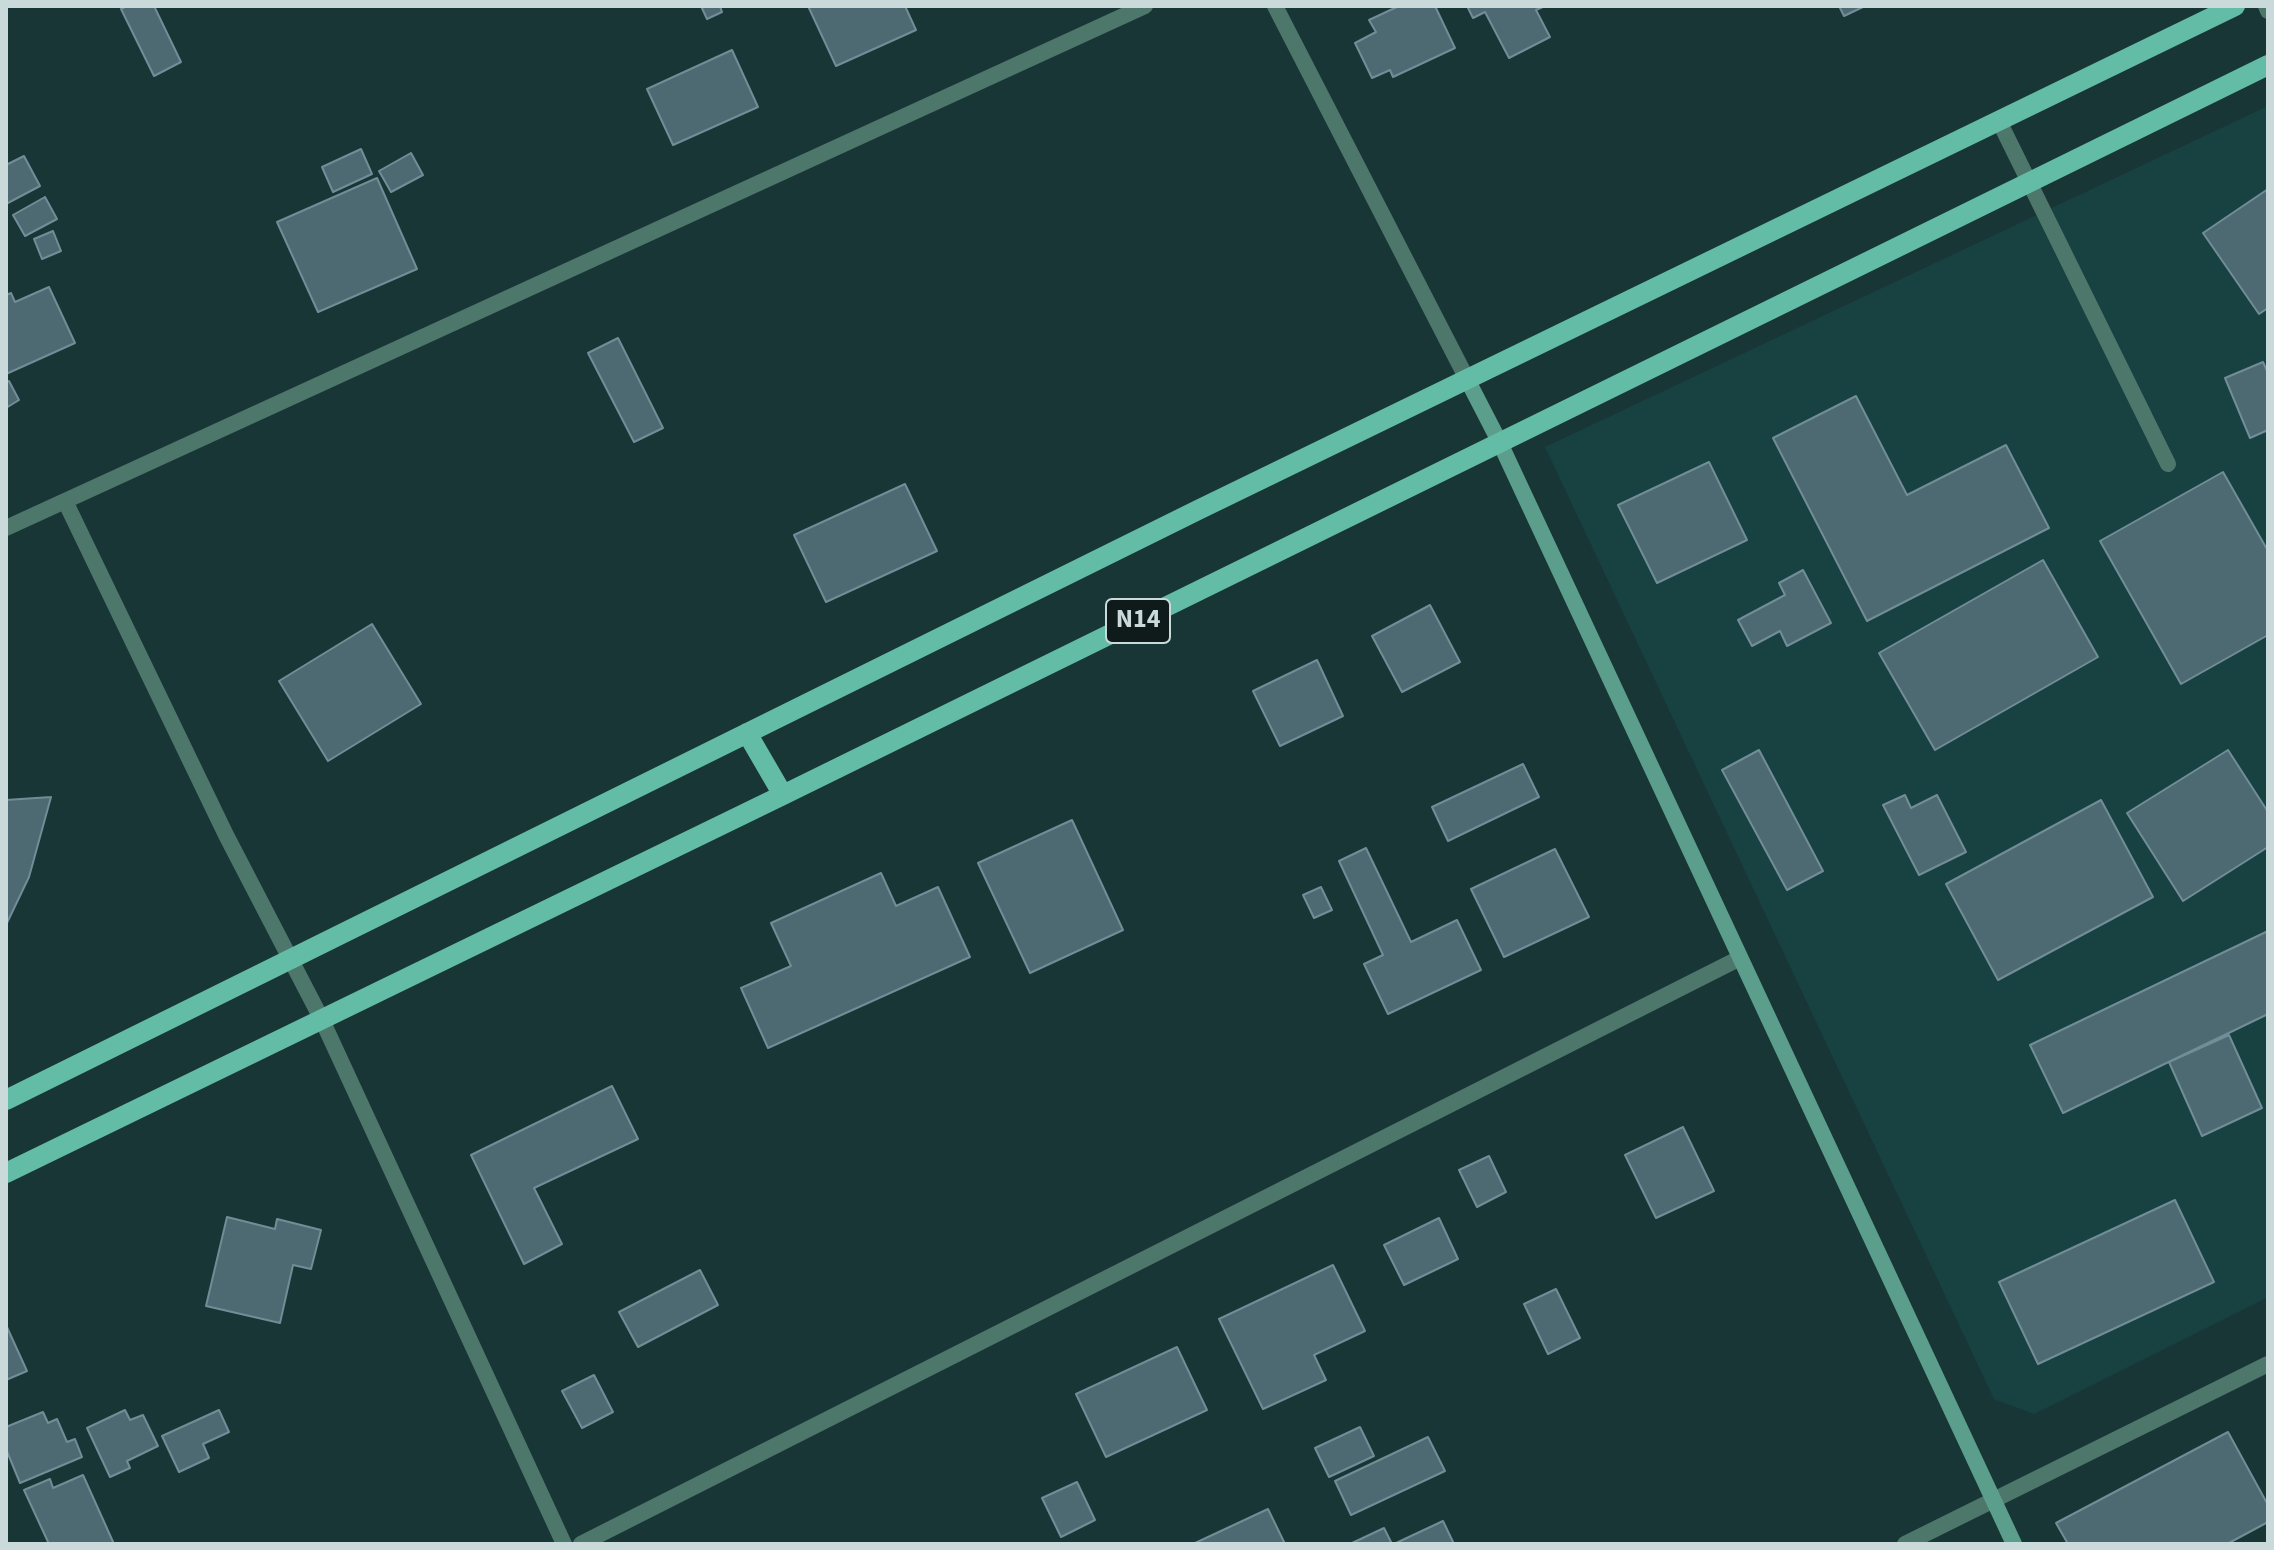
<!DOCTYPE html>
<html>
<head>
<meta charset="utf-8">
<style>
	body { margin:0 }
	#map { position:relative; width:2274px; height:1550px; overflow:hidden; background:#193637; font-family:"Source Sans 3",sans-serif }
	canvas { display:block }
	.frame { position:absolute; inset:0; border:8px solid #cadadb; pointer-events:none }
</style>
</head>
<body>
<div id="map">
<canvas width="2274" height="1550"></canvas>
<div class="frame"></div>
</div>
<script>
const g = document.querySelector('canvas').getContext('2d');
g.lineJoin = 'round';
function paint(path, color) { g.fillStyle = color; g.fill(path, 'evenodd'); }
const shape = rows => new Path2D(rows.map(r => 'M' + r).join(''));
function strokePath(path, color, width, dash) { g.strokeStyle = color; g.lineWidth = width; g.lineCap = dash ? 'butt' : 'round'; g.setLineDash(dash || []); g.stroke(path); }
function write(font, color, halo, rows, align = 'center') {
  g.font = font + ' "Source Sans 3",sans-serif'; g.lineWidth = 6; g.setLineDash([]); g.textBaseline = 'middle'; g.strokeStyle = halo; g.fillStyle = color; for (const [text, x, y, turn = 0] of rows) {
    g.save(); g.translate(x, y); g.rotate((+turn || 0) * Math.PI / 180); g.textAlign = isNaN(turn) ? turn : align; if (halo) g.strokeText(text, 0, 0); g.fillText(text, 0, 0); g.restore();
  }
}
paint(shape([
	[2268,106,2268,1297,2034,1414,1994,1399,1545,447]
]), '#184142');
const building = shape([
	[127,6,154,6,181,62,154,76,121,9,127,6],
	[701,6,720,6,722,12,707,19,701,6],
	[808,6,905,6,916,30,836,66,808,6],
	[1399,6,1435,6,1455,48,1393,77,1390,70,1372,78,1355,43,1376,32,1369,20,1399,6],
	[1467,6,1545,6,1536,10,1550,37,1509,58,1485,12,1473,18,1467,6],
	[1839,6,1865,6,1844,16,1839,6],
	[732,50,758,107,673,145,647,89,732,50],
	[361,149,372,174,333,192,322,167,361,149],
	[411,153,423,175,391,192,379,171,411,153],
	[24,156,40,186,6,204,6,165,24,156],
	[377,178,417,269,318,312,277,222,377,178],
	[2268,189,2268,308,2259,314,2203,233,2268,189],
	[45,197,57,219,25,236,13,215,45,197],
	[53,231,61,251,42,259,34,239,53,231],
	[49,287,75,343,6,374,6,295,11,293,15,302,49,287],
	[618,338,663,428,634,442,588,353,618,338],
	[2263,362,2268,373,2268,430,2250,438,2225,378,2263,362],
	[9,381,19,400,6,408,6,382,9,381],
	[1856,396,1907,495,2006,445,2049,528,1867,621,1773,438,1856,396],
	[1709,462,1747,540,1657,583,1618,505,1709,462],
	[2223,472,2268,551,2268,635,2181,684,2100,541,2223,472],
	[905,484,937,551,826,602,794,535,905,484],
	[2043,560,2098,657,1935,750,1879,653,2043,560],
	[1803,570,1831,623,1787,646,1780,631,1752,646,1738,620,1785,595,1779,583,1803,570],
	[1430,605,1460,662,1402,692,1372,636,1430,605],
	[372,624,421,704,328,761,279,681,372,624],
	[1317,660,1343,716,1280,746,1253,691,1317,660],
	[1759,750,1823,871,1787,890,1722,770,1759,750],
	[2228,750,2268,812,2268,847,2183,901,2127,813,2228,750],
	[1523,764,1539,797,1448,841,1432,807,1523,764],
	[1905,795,1911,808,1937,795,1966,852,1919,875,1883,805,1905,795],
	[51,797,29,877,6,925,6,800,51,797],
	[2101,800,2153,897,1998,980,1946,884,2101,800],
	[1072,820,1123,930,1030,973,978,863,1072,820],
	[1366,848,1411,942,1457,920,1481,970,1388,1014,1364,964,1383,955,1339,861,1366,848],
	[1555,849,1589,917,1504,957,1471,889,1555,849],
	[881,873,896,906,938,887,970,957,768,1048,741,988,791,966,771,923,881,873],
	[1321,887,1332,910,1314,918,1303,895,1321,887],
	[2268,931,2268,1014,2063,1113,2030,1045,2268,931],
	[2229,1035,2262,1108,2202,1136,2169,1062,2229,1035],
	[612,1086,638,1139,534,1188,562,1244,524,1264,471,1155,612,1086],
	[1683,1127,1714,1191,1656,1218,1625,1155,1683,1127],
	[1489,1156,1506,1192,1477,1207,1459,1170,1489,1156],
	[2175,1200,2214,1282,2038,1364,1999,1282,2175,1200],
	[227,1217,275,1229,277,1219,321,1230,311,1269,293,1265,280,1323,206,1306,227,1217],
	[1439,1218,1458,1259,1404,1285,1384,1245,1439,1218],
	[1333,1265,1365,1331,1314,1355,1326,1380,1263,1409,1219,1319,1333,1265],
	[700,1270,718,1305,638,1347,619,1312,700,1270],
	[1556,1289,1580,1338,1548,1354,1524,1304,1556,1289],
	[6,1325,27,1371,6,1380,6,1325],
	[1177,1347,1207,1410,1106,1457,1076,1394,1177,1347],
	[594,1375,613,1412,582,1428,562,1391,594,1375],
	[125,1410,130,1420,143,1415,158,1446,127,1461,130,1468,110,1477,87,1428,125,1410],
	[219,1410,229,1432,203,1444,209,1458,179,1472,162,1436,219,1410],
	[43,1412,48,1423,57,1419,67,1442,75,1439,82,1457,20,1483,6,1449,6,1427,43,1412],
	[1360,1427,1374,1456,1329,1477,1315,1448,1360,1427],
	[2228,1432,2268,1505,2268,1522,2227,1544,2068,1544,2056,1523,2228,1432],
	[1428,1437,1445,1471,1351,1515,1335,1481,1428,1437],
	[83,1475,114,1544,49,1544,24,1490,50,1479,53,1488,83,1475],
	[1077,1482,1095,1520,1061,1537,1042,1498,1077,1482],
	[1268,1509,1285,1544,1193,1544,1268,1509],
	[1443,1521,1454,1544,1394,1544,1443,1521],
	[1384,1528,1392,1544,1350,1544,1384,1528]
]);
paint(building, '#4d6972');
strokePath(building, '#718e98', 2);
strokePath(shape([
	[1999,121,2168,464]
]), '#4e776b', 16);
strokePath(shape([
	[1275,6,1468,381],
	[2266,6,2268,11],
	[65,501,226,835,322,1020,564,1544],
	[6,528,1145,6],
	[581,1544,1740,958],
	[1905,1544,2268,1364]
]), '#4e776b', 16);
strokePath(shape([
	[1468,381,1500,443,2014,1544]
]), '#5b9e8c', 16);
strokePath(shape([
	[747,733,783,795],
	[6,1100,1198,510,2235,6],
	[6,1173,783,795,2268,65]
]), '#63bca5', 20);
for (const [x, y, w] of [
	[1138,621,64]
]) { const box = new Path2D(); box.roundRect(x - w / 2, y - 22, w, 44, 6); g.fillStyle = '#0f1b1b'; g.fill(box); strokePath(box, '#cadadb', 2); }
write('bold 26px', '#cadadb', null, [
	["N14",1138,621]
]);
</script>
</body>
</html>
